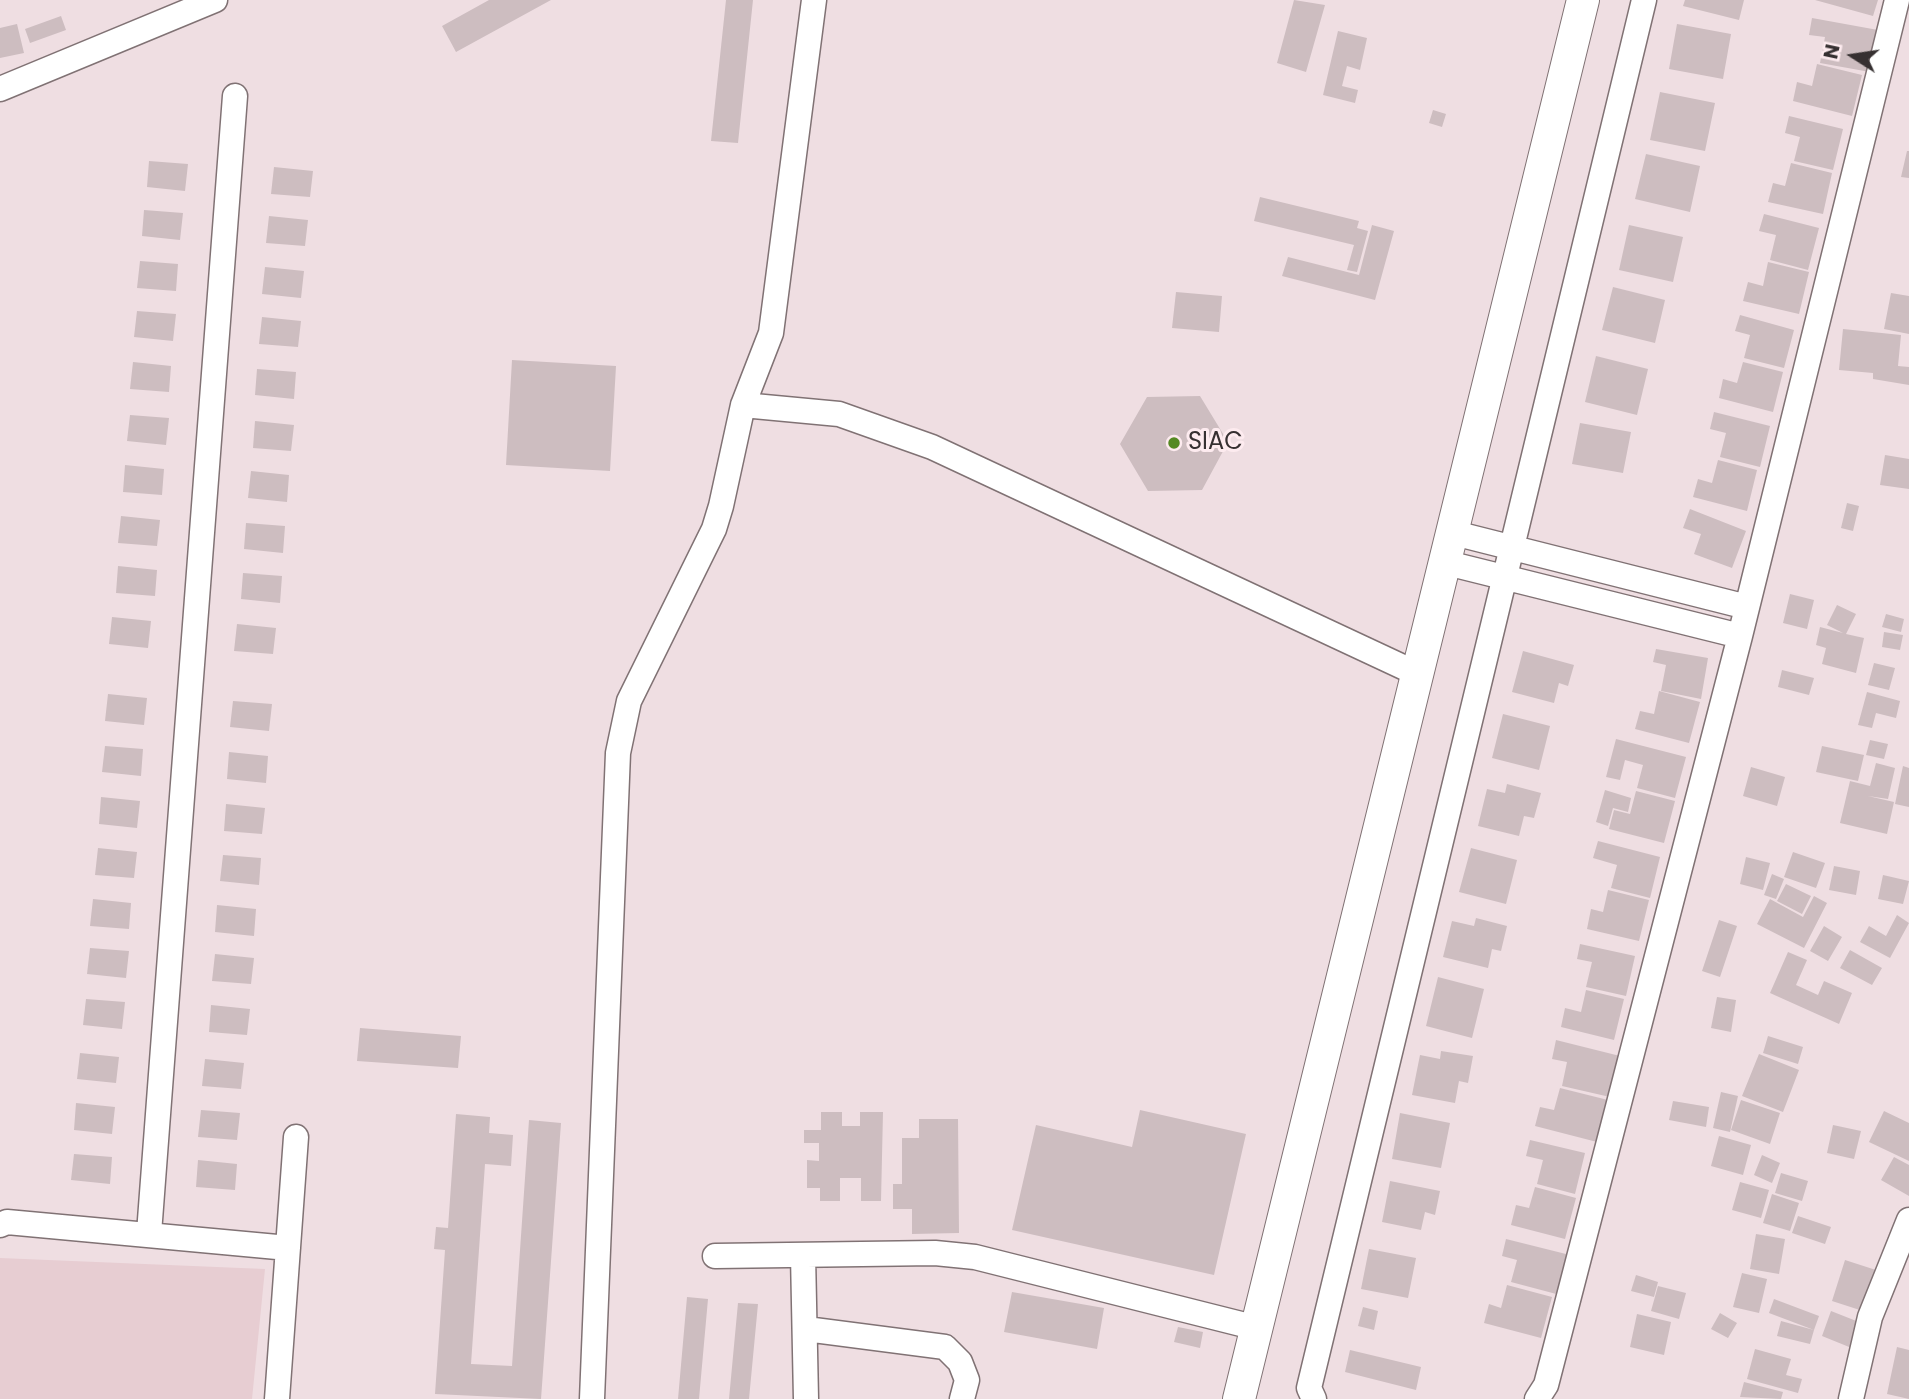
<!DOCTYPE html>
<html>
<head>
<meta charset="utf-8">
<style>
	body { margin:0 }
	#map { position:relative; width:1909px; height:1399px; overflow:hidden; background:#efdee2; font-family:Poppins,sans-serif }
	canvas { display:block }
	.north { position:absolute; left:1818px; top:21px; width:70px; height:70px; -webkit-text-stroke:5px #fdebef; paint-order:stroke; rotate:282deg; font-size:19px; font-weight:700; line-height:28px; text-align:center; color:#363031 }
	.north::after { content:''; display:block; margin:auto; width:24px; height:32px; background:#363031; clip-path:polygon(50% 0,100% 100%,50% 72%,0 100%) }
</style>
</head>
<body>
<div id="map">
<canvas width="1909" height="1399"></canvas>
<div class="north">N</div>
</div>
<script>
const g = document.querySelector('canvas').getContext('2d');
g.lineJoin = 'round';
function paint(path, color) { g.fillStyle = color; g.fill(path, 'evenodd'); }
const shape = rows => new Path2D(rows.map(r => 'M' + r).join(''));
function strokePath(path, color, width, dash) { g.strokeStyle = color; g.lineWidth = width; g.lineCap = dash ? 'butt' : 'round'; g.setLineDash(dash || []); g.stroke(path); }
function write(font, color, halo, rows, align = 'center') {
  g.font = font + ' Poppins,sans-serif'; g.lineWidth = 6; g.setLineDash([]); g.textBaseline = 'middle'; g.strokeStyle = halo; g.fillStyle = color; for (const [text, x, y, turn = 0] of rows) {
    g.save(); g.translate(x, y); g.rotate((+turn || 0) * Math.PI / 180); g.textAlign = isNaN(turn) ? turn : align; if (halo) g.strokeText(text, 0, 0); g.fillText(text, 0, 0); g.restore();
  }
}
paint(shape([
	[0,1258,265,1269,252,1399,0,1399]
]), '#e7cdd2');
paint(shape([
	[489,0,551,0,456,52,442,26],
	[726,0,753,0,738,143,711,141],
	[1294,0,1325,5,1306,72,1277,63],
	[1685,0,1744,0,1739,20,1683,6],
	[1815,0,1878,0,1873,16],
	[61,16,66,30,30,43,25,29],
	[1812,18,1878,30,1870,72,1820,63,1825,37,1809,35],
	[17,24,24,53,0,58,0,28],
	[1677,24,1731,34,1723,79,1669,69],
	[1338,31,1367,38,1360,70,1347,66,1342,86,1358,90,1355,103,1323,95],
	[1817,64,1862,75,1852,116,1793,101,1797,82,1812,86],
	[1660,92,1715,103,1705,151,1650,140],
	[1433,110,1446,114,1442,127,1429,123],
	[1789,116,1843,129,1833,170,1794,161,1800,137,1785,133],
	[1907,151,1909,151,1909,178,1901,177],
	[1646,154,1700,166,1690,212,1635,199],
	[149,161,188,164,185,191,147,187],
	[1791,163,1832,173,1823,214,1768,202,1773,183,1785,186],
	[274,167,313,171,310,197,271,194],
	[1260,197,1359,221,1357,228,1368,231,1357,272,1347,270,1354,245,1254,221],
	[144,210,183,213,180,240,142,236],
	[1764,214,1819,228,1808,270,1770,260,1776,235,1759,231],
	[269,216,308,220,305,246,266,243],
	[1372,225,1394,231,1375,300,1282,276,1288,257,1359,275],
	[1629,225,1683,237,1673,282,1619,270],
	[140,261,178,264,176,291,137,288],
	[1768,262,1809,272,1799,314,1743,301,1748,282,1763,286],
	[265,267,304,271,301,298,262,294],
	[1613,287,1665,300,1655,343,1602,330],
	[1176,292,1222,296,1219,332,1172,328],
	[1891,293,1909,296,1909,334,1884,329],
	[137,311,176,314,173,341,134,337],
	[1740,315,1794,330,1784,368,1744,358,1750,335,1735,331],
	[262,317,301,321,298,347,259,344],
	[1843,329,1901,335,1898,366,1909,367,1909,385,1873,379,1873,373,1839,370],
	[1596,356,1648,369,1637,415,1585,402],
	[512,360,616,366,610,471,506,465],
	[133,362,171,366,169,392,130,389],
	[1743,362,1783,372,1773,412,1719,398,1723,379,1737,383],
	[257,369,296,372,294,399,255,395],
	[1200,396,1228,442,1202,490,1148,491,1120,444,1147,397],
	[1714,412,1770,426,1760,467,1720,457,1726,433,1710,429],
	[130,415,169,418,166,445,127,441],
	[255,421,294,425,291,451,253,448],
	[1580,423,1631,432,1623,473,1572,464],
	[1885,455,1909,459,1909,489,1880,485],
	[1718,460,1757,470,1747,511,1693,497,1698,479,1712,483],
	[125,465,164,469,162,495,123,492],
	[251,471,289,475,287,502,248,498],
	[1847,503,1859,506,1853,531,1841,528],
	[1690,509,1746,531,1732,568,1694,554,1701,534,1683,528],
	[121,516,160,520,157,546,118,543],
	[246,523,285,526,283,553,244,549],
	[118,566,157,570,155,596,116,593],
	[243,573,282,576,280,603,241,599],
	[1790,594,1814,600,1807,629,1783,623],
	[1837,605,1856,614,1846,634,1864,638,1856,673,1822,664,1826,648,1816,645,1820,627,1843,633,1827,625],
	[1886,614,1904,619,1901,632,1882,627],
	[112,617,151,621,148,648,109,644],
	[237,624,276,628,273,654,234,651],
	[1884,632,1903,635,1900,650,1882,647],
	[1656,649,1708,658,1701,699,1661,691,1666,665,1653,662],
	[1523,651,1574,665,1568,686,1559,683,1554,703,1512,692],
	[1874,663,1895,668,1889,690,1868,685],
	[1782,670,1814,678,1809,695,1778,687],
	[1659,691,1700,702,1689,743,1635,729,1640,711,1654,714],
	[1867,692,1900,701,1896,718,1876,713,1872,728,1858,725],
	[108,694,147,698,144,725,105,721],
	[233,701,272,704,269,731,230,727],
	[1503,714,1550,726,1539,770,1492,758],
	[1616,739,1686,757,1675,798,1637,788,1643,765,1625,760,1620,780,1606,777],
	[1870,740,1888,744,1884,759,1866,755],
	[105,746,143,749,141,776,102,772],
	[1822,746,1864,755,1858,781,1816,772],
	[229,752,268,756,266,783,227,779],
	[1876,763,1895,768,1888,799,1868,796,1894,802,1887,834,1840,823,1850,781,1870,786],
	[1903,766,1909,768,1909,807,1895,804],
	[1751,767,1785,777,1777,806,1743,796],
	[1507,784,1541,793,1534,818,1524,816,1519,836,1478,826,1487,789,1505,793],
	[1605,790,1631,798,1628,812,1613,808,1608,826,1596,822],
	[1636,791,1675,801,1664,843,1609,829,1614,810,1630,814],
	[101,797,140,801,137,828,99,824],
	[226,804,265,808,262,834,224,831],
	[1598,841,1660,857,1650,898,1611,888,1617,865,1593,858],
	[98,848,137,852,134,878,95,875],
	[1471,848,1517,860,1506,904,1459,892],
	[1793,852,1825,863,1816,888,1784,877],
	[223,855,261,858,259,885,220,881],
	[1746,857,1770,863,1763,890,1740,884],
	[1834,866,1860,871,1856,895,1829,890],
	[1772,874,1784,879,1776,899,1764,895],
	[1883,875,1909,881,1903,904,1878,899],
	[1786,884,1811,896,1802,914,1777,901],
	[1608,890,1649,900,1639,941,1587,929,1591,909,1603,912],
	[1814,896,1827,903,1804,948,1757,924,1770,899,1803,917],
	[93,899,131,903,129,929,90,926],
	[217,905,256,909,254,936,215,932],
	[1897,915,1909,923,1890,958,1860,942,1869,926,1886,936],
	[1476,918,1507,926,1501,951,1492,949,1488,968,1443,957,1452,921,1474,926],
	[1719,920,1737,926,1720,977,1702,971],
	[1824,926,1842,937,1828,961,1810,951],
	[1580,944,1635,956,1626,996,1586,987,1592,962,1577,959],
	[90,948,129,951,126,978,87,974],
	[1850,950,1882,968,1872,985,1840,968],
	[1788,952,1807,960,1796,985,1818,995,1824,981,1852,993,1839,1024,1770,993],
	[215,954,254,958,251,984,212,981],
	[1438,977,1484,989,1472,1038,1426,1026],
	[1586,990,1624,999,1614,1040,1561,1027,1565,1008,1581,1012],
	[1717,997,1736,1000,1731,1032,1711,1028],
	[86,999,125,1002,122,1029,83,1025],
	[211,1005,250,1009,247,1035,209,1032],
	[360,1028,461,1036,458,1068,357,1061],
	[1768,1036,1803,1047,1798,1064,1763,1053],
	[1556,1040,1620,1056,1610,1097,1562,1086,1567,1062,1552,1059],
	[1441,1051,1473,1056,1468,1083,1459,1081,1455,1103,1412,1095,1420,1055,1440,1059],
	[80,1053,119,1057,116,1083,77,1079],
	[1759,1054,1799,1070,1783,1112,1742,1096],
	[205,1059,244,1063,241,1089,202,1086],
	[1560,1088,1608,1100,1597,1142,1535,1126,1540,1107,1554,1110],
	[1721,1092,1738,1096,1730,1132,1713,1128],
	[1741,1100,1780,1113,1770,1144,1731,1130],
	[1673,1101,1709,1107,1706,1127,1669,1120],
	[76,1103,115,1107,112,1134,74,1130],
	[201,1110,240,1113,237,1140,198,1137],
	[1140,1110,1246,1134,1214,1275,1012,1230,1036,1125,1132,1147],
	[1884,1111,1909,1123,1909,1161,1869,1142],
	[821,1112,842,1112,842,1126,860,1126,860,1112,883,1112,881,1201,861,1201,861,1178,840,1178,840,1201,820,1201,820,1188,807,1188,807,1160,819,1161,819,1143,804,1143,804,1130,821,1130],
	[1400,1113,1450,1123,1441,1168,1392,1159],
	[456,1114,490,1117,489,1133,513,1135,511,1166,485,1164,471,1364,512,1366,529,1120,561,1123,541,1399,435,1394,445,1250,434,1249,436,1227,448,1228],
	[919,1119,958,1119,959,1233,912,1234,912,1209,893,1209,893,1184,902,1184,902,1138,919,1138],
	[1833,1125,1861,1131,1854,1159,1827,1153],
	[1719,1136,1751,1145,1743,1175,1711,1166],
	[1530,1140,1585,1153,1575,1194,1537,1184,1543,1160,1526,1156],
	[74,1154,112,1157,110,1184,71,1180],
	[1762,1155,1780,1163,1772,1183,1754,1175],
	[1894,1157,1909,1165,1909,1196,1881,1180],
	[198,1160,237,1164,235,1190,196,1187],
	[1781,1173,1808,1181,1802,1201,1775,1193],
	[1390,1181,1440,1191,1435,1215,1425,1212,1421,1230,1382,1222],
	[1740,1182,1769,1190,1761,1218,1732,1210],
	[1535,1187,1576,1198,1565,1239,1511,1225,1516,1205,1529,1208],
	[1772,1194,1799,1203,1790,1231,1763,1223],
	[1798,1216,1831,1227,1825,1244,1792,1233],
	[1756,1234,1785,1239,1779,1274,1750,1269],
	[1506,1239,1570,1255,1560,1295,1511,1282,1517,1260,1502,1256],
	[1369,1249,1416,1258,1408,1298,1361,1289],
	[1845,1260,1879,1271,1866,1312,1832,1301],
	[1742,1273,1767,1279,1759,1313,1733,1307],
	[1636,1275,1658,1282,1654,1297,1631,1291],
	[1507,1285,1552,1297,1541,1338,1484,1323,1489,1304,1501,1308],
	[1658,1286,1686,1293,1679,1319,1651,1311],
	[1012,1292,1104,1308,1097,1349,1004,1332],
	[687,1297,708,1299,699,1399,678,1399],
	[1774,1299,1819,1316,1814,1330,1769,1313],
	[738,1303,758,1304,749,1399,729,1399],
	[1363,1307,1378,1311,1374,1330,1358,1326],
	[1831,1311,1869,1326,1859,1351,1822,1336],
	[1720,1313,1737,1323,1728,1338,1711,1329],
	[1637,1314,1671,1322,1664,1355,1630,1347],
	[1781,1321,1814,1330,1810,1344,1777,1336],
	[1178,1327,1203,1332,1200,1348,1174,1342],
	[1897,1347,1909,1350,1909,1399,1887,1394],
	[1755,1349,1791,1359,1786,1375,1802,1379,1798,1393,1747,1379],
	[1350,1350,1421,1367,1416,1390,1345,1372],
	[1744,1382,1783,1392,1781,1399,1740,1397]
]), '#cdbdc0');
const minor = shape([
	[0,89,215,0],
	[743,405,839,414,932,447,1420,675],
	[1454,533,1747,607],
	[1447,563,1740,636],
	[0,1225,7,1222,288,1248],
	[149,1233,235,96],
	[803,1255,806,1399],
	[715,1256,935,1253,975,1257,1257,1328],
	[806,1329,945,1347,960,1362,967,1380,962,1399],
	[277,1399,296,1137],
	[592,1399,618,753,629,701,714,529,721,506,743,405,771,333,814,0],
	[1314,1399,1309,1388,1644,0],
	[1537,1399,1546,1385,1740,636,1897,0],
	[1851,1399,1870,1317,1909,1220]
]);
const major = shape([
	[1239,1399,1583,0]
]);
strokePath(minor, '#807274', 27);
strokePath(major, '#807274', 34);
strokePath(minor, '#fff', 24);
strokePath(major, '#fff', 32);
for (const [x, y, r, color] of [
	[1174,443,7,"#548922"]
]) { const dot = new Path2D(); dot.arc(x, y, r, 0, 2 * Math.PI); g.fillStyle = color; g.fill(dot); strokePath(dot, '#fdebef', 2.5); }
write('24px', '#363031', '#fdebef', [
	["SIAC",1188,443]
], 'left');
</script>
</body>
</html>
